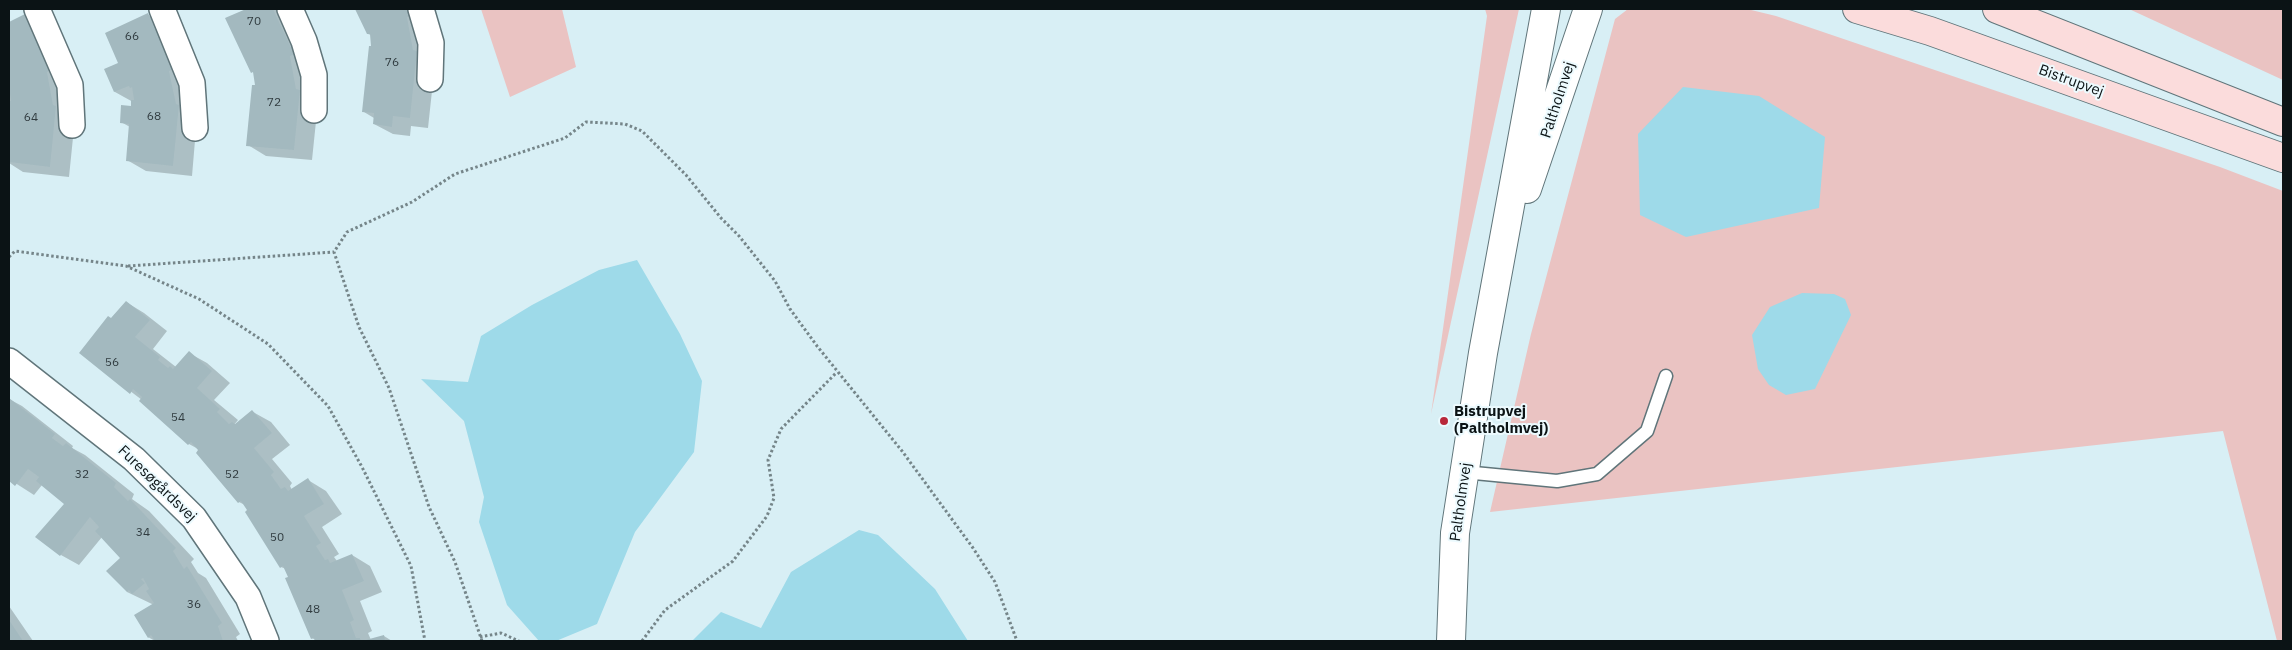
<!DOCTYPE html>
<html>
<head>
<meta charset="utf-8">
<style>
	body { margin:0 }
	#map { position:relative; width:2292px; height:650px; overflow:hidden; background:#d8eff5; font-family:"IBM Plex Sans",sans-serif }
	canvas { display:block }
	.frame { position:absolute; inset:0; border:10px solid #0b1315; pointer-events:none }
</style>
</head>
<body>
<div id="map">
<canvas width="2292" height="650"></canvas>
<div class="frame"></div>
</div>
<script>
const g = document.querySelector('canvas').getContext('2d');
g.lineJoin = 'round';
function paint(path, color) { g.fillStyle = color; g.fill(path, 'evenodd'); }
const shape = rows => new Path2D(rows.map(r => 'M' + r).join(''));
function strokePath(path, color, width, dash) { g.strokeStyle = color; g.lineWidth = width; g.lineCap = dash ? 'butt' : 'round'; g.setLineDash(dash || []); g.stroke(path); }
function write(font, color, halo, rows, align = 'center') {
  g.font = font + ' "IBM Plex Sans",sans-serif'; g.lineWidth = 4; g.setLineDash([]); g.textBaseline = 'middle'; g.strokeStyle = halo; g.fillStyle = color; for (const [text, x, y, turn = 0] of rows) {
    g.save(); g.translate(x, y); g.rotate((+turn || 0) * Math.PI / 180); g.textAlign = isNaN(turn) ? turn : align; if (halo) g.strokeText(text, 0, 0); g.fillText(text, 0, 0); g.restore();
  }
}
paint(shape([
	[481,9,562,9,576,67,510,97],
	[1485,9,1519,9,1431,414,1487,16],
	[1628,9,1747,9,1776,16,2220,167,2283,191,2283,641,2277,641,2223,431,1490,512,1531,334,1615,19],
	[2129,9,2283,9,2283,80]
]), '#eac3c2');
paint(shape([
	[1683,87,1759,96,1825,137,1819,208,1686,237,1640,215,1638,134],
	[637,260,680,334,702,381,694,452,635,532,597,624,556,641,539,641,507,605,479,522,484,497,464,421,421,379,468,382,481,336,532,305,599,270],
	[1802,293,1834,294,1845,299,1851,315,1815,389,1786,395,1769,385,1758,369,1752,335,1770,307],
	[859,530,878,535,935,589,968,641,692,641,721,612,761,628,791,572]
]), '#9edae9');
paint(shape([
	[249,9,284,9,318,102,312,160,266,156,248,145,256,86,254,73,227,19],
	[357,9,421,9,435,63,428,128,411,126,410,136,393,134,374,124,374,118,364,112,373,47,371,35,368,34],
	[25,15,44,26,75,118,69,177,23,172,9,163,9,105,11,103,9,102,9,23],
	[148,15,167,26,197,117,192,176,146,171,127,160,130,127,121,122,132,107,133,102,115,92,105,70,120,63],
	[126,302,144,313,167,331,153,349,176,367,189,353,207,363,230,383,214,400,238,420,233,426,253,412,271,422,290,445,272,459,292,483,290,486,292,490,308,480,326,491,342,514,322,527,339,554,334,557,337,561,352,555,370,566,382,592,360,601,372,631,368,633,371,640,384,636,392,641,317,641,312,638,286,569,281,567,245,505,239,502,200,450,189,444,141,401,142,400,80,353],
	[9,399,22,406,73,446,72,448,85,455,134,494,132,499,149,511,194,559,191,562,198,573,206,578,240,634,236,637,238,641,155,641,148,637,154,605,127,592,122,559,102,537,79,565,61,555,66,504,42,485,34,495,9,479],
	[9,606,33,641,9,641]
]), '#0003');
paint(shape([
	[246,9,273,9,294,54,290,56,296,89,300,90,294,150,246,146,252,85,255,85,253,72,251,73,225,18],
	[355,9,408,9,411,15,407,17,413,50,417,51,410,118,393,116,392,127,373,124,374,113,362,112,369,46,371,46,370,34,367,34],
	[148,13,173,69,169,71,176,104,179,105,173,166,126,161,129,124,120,123,121,105,131,106,131,100,134,100,132,87,130,88,129,86,114,92,104,69,118,63,105,33],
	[25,14,51,70,47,72,53,105,56,106,50,167,9,162,9,101,11,101,9,88,9,22],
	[126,301,150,320,135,337,160,357,158,360,168,368,170,366,173,369,189,351,212,371,197,388,220,409,217,412,229,424,232,422,235,424,252,410,272,433,254,448,274,472,271,475,281,489,285,487,288,491,308,478,324,504,304,516,321,543,316,546,325,560,328,559,330,563,352,554,364,581,342,590,354,620,350,622,356,638,360,638,361,641,315,641,314,638,311,639,285,578,288,577,283,566,280,568,245,512,247,510,241,501,238,503,196,453,198,450,191,442,188,445,139,401,142,397,133,389,130,394,79,353,108,316,111,318],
	[9,398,55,434,52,438,63,446,66,443,116,483,114,487,128,501,130,499,176,548,173,551,184,569,187,566,222,623,218,626,223,641,155,641,151,635,148,638,134,615,154,603,146,591,149,589,143,578,141,579,145,583,132,594,129,590,127,592,106,571,120,558,95,531,99,527,90,517,60,556,35,537,64,504,36,481,39,477,28,469,15,486,9,481],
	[9,620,23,641,9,641],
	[384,635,385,641,362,641]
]), '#a3b9bf');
const service = shape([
	[1464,472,1557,481,1597,474,1647,431,1666,376]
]);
const minor = shape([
	[37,9,70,85,72,125],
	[162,9,192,83,195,128],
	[290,9,304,41,314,75,314,110],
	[421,9,431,43,430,79],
	[9,361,134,459,194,518,248,597,266,641]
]);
const tertiary = shape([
	[1527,189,1588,9],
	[1451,641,1455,533,1483,353,1546,9]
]);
const secondary = shape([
	[1857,9,1930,31,2283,158],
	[1997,9,2283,122]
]);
strokePath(service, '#60757a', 15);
strokePath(minor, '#60757a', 28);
strokePath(tertiary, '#60757a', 30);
strokePath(secondary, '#60757a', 30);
strokePath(shape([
	[9,257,15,251,126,266,199,299,268,344,328,406,362,467,411,566,425,641],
	[128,266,334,252],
	[480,637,501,633,519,641],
	[482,641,455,562,429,507,389,388,359,327,334,252,347,232,412,202,455,174,565,138,586,122,625,124,642,131,686,175,721,218,739,236,775,281,790,309,817,346,902,451,973,548,995,582,1017,641],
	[642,641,665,610,733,561,767,516,774,498,768,460,781,429,837,372]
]), '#758589', 3, [2.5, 2.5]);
strokePath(service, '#fff', 12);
strokePath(minor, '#fff', 25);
strokePath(tertiary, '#fff', 28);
strokePath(secondary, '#fbdcdc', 28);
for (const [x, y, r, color] of [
	[1444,421,5,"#b8273a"]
]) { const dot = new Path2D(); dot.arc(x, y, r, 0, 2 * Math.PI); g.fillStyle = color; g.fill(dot); strokePath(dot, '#ecfafe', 2); }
write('12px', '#313c40', null, [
	["70",254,22],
	["66",132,37],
	["76",392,63],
	["72",274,103],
	["68",154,117],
	["64",31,118],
	["56",112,363],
	["54",178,418],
	["32",82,475],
	["52",232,475],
	["34",143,533],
	["50",277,538],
	["36",194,605],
	["48",313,610]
]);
write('15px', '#0b1315', '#ecfafe', [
	["Bistrupvej",2071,81,20],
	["Paltholmvej",1558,100,-72],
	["Furesøgårdsvej",157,484,44],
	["Paltholmvej",1461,502,-82]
]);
write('bold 15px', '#0b1315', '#ecfafe', [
	["Bistrupvej",1454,412],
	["(Paltholmvej)",1454,429]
], 'left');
</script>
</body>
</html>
